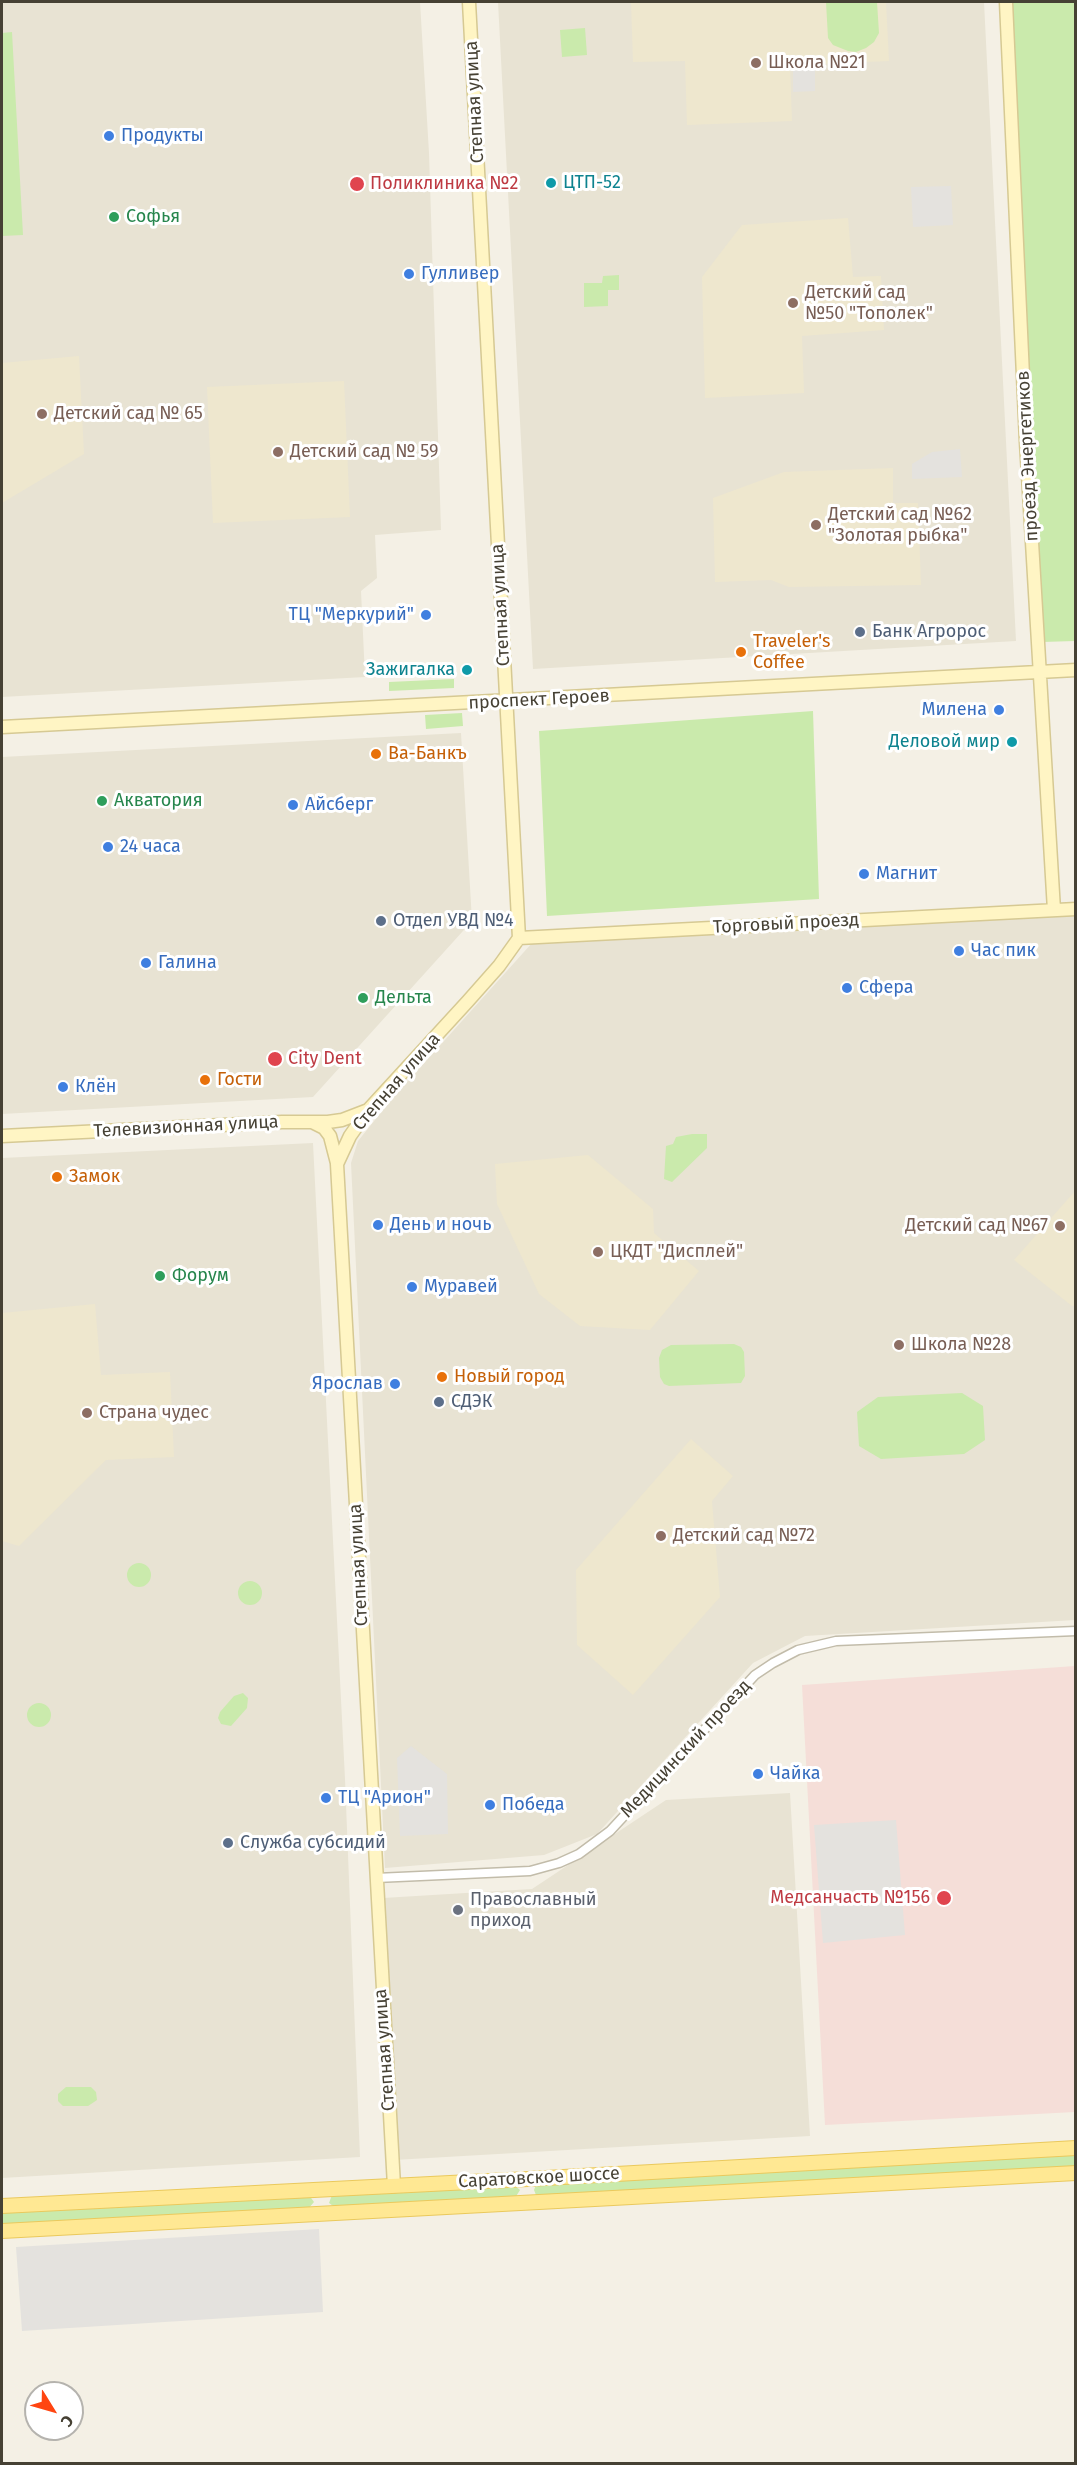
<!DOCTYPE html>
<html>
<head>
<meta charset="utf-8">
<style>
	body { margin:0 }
	#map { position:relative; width:1077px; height:2465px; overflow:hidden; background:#f4f0e5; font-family:"Fira Sans",sans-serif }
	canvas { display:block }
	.frame { position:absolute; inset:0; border:3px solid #464134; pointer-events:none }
	.north { position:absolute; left:24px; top:2381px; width:60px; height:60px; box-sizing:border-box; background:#fff; border:2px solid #b5b3ae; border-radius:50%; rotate:127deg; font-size:16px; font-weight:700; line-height:24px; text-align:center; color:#464134 }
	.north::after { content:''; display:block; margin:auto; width:21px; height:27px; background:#ff4511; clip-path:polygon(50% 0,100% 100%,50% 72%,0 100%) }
</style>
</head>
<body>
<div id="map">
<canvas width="1077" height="2465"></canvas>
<div class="frame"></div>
<div class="north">С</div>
</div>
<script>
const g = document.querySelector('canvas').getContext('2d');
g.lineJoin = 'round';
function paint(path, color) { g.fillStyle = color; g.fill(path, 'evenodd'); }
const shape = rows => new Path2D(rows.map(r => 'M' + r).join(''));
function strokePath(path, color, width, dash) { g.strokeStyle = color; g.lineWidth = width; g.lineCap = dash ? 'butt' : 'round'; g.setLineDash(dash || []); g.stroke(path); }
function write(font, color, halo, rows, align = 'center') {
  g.font = font + ' "Fira Sans",sans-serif'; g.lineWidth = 6; g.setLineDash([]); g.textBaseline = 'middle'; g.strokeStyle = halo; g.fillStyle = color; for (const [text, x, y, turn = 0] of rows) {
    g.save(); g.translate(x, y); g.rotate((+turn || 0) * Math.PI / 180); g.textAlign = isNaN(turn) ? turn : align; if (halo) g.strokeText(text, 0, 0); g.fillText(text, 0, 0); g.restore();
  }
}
paint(shape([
	[2,2,420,2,429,153,441,530,375,535,377,578,361,591,365,677,2,697],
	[498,2,984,2,1016,641,533,669],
	[461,733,472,921,313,1097,2,1114,2,757],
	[1075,911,1075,1620,805,1636,753,1663,597,1834,544,1855,385,1868,351,1163,358,1141,391,1100,532,943],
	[313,1143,345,1779,360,2157,2,2178,2,1158],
	[790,1793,810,2136,394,2160,383,1898,532,1889,666,1800]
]), '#e8e3d3');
paint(shape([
	[631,2,886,2,889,61,790,65,792,121,687,125,685,61,633,62],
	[848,218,853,277,881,276,884,330,802,336,804,393,705,398,702,277,735,234,742,225],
	[79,356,84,454,2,503,2,363],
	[344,381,350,517,213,523,207,387],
	[893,468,893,503,918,503,921,585,789,587,771,580,715,582,713,498,784,472],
	[588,1155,653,1209,654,1233,699,1271,650,1330,580,1326,539,1294,497,1204,495,1164],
	[1075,1191,1076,1306,1072,1306,1014,1260],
	[95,1304,101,1375,170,1372,174,1457,106,1460,19,1546,2,1541,2,1313],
	[691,1439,733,1476,712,1501,720,1597,633,1695,577,1645,576,1570]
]), '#eee7ce');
paint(shape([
	[1075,1666,1075,2112,825,2125,802,1685]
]), '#f5ded8');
paint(shape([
	[826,2,877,2,879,33,874,42,866,48,856,52,848,51,833,45,828,38],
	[1009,2,1075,2,1075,641,1042,642],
	[585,28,587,55,562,57,560,30],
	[12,32,23,235,2,236,2,33],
	[619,275,619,290,608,290,608,306,584,307,584,283,602,283,603,276],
	[454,679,454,688,389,691,389,682],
	[813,711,819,899,547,916,539,731],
	[462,713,463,726,426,729,425,715],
	[692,1134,707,1134,707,1148,672,1182,664,1179,666,1146,673,1144,676,1137],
	[734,1344,741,1347,744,1352,745,1376,741,1383,669,1386,664,1384,660,1377,659,1358,662,1350,671,1345],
	[962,1393,983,1406,985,1440,964,1454,881,1459,859,1446,857,1412,878,1397],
	'127 1575a12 12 0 1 1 24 0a12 12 0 1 1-24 0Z',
	'238 1593a12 12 0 1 1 24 0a12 12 0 1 1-24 0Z',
	[243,1693,248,1698,247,1708,231,1726,221,1724,218,1718,220,1712,234,1696],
	'27 1715a12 12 0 1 1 24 0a12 12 0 1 1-24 0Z',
	[66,2087,91,2087,96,2092,97,2100,88,2106,63,2106,58,2101,58,2094],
	[1075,2154,1075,2168,542,2196,536,2195,534,2190,536,2185],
	[514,2185,520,2190,515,2198,336,2208,329,2203,332,2195],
	[309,2195,314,2202,308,2209,2,2226,2,2212]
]), '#caeaac');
paint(shape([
	[815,67,815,91,793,92,793,68],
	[951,186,953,225,913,227,911,187],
	[960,449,962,477,912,479,912,464,932,452],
	[411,1746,447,1774,448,1834,400,1836,397,1758],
	[896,1820,905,1935,823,1943,814,1825],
	[319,2229,323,2312,22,2331,16,2247]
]), '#e4e2de');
const street = shape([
	[376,1878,530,1871,559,1863,579,1854,610,1831,755,1675,773,1663,798,1650,836,1641,1076,1631]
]);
const secondary = shape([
	[1006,2,1026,442,1054,910],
	[2,727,1076,670],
	[519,938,1076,909],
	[312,1122,324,1128,330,1136,337,1163],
	[2,1136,282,1122,328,1122,342,1120,368,1110],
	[394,2186,337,1164,350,1136,369,1109,468,1001,499,966,519,938,469,2]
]);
const primary = shape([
	[2,2206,528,2179,1076,2148],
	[2,2231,1076,2173]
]);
strokePath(street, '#c2bcaa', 11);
strokePath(secondary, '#d6c993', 15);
strokePath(primary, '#eac95d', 16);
strokePath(street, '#fff', 8);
strokePath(secondary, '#fff5c4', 12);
strokePath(primary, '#ffe893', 14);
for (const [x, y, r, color] of [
	[756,63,6,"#8d6e63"],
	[109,136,6,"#3f7fe0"],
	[551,183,6,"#0f9aa8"],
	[357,184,8,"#e0444e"],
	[114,217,6,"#2e9e5b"],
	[409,274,6,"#3f7fe0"],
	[793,303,6,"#8d6e63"],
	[42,414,6,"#8d6e63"],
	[278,452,6,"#8d6e63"],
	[816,525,6,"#8d6e63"],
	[426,615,6,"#3f7fe0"],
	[860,632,6,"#5c6f8a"],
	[741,652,6,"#e8710a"],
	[467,670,6,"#0f9aa8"],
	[999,710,6,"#3f7fe0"],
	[1012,742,6,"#0f9aa8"],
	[376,754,6,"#e8710a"],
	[102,801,6,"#2e9e5b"],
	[293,805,6,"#3f7fe0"],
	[108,847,6,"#3f7fe0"],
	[864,874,6,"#3f7fe0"],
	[381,921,6,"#5c6f8a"],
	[959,951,6,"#3f7fe0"],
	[146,963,6,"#3f7fe0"],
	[847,988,6,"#3f7fe0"],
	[363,998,6,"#2e9e5b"],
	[275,1059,8,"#e0444e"],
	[205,1080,6,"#e8710a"],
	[63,1087,6,"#3f7fe0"],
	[57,1177,6,"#e8710a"],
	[378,1225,6,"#3f7fe0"],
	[1060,1226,6,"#8d6e63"],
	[598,1252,6,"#8d6e63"],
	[160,1276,6,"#2e9e5b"],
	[412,1287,6,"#3f7fe0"],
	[899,1345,6,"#8d6e63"],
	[442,1377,6,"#e8710a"],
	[395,1384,6,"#3f7fe0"],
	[439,1402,6,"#5c6f8a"],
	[87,1413,6,"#8d6e63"],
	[661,1536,6,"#8d6e63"],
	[758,1774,6,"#3f7fe0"],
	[326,1798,6,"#3f7fe0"],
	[490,1805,6,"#3f7fe0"],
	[228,1843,6,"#5c6f8a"],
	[944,1898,8,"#e0444e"],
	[458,1910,6,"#6b7280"]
]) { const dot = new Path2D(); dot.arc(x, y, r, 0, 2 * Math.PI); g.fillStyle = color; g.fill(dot); strokePath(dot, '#fff', 2); }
write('18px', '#785e54', '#fff', [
	["Школа №21",768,63],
	["Детский сад",805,293],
	["№50 \"Тополек\"",805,314],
	["Детский сад № 65",54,414],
	["Детский сад № 59",290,452],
	["Детский сад №62",828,515],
	["\"Золотая рыбка\"",828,536],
	["Детский сад №67",1048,1226,"right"],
	["ЦКДТ \"Дисплей\"",610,1252],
	["Школа №28",911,1345],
	["Страна чудес",99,1413],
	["Детский сад №72",673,1536]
], 'left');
write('18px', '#464134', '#fff', [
	["Степная улица",475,102,-93],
	["проезд Энергетиков",1028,456,-93],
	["Степная улица",501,605,-93],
	["проспект Героев",539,700,-3],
	["Торговый проезд",786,924,-3],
	["Степная улица",397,1082,-49],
	["Телевизионная улица",186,1127,-3],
	["Степная улица",359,1565,-93],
	["Медицинский проезд",686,1749,-47],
	["Степная улица",385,2050,-94],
	["Саратовское шоссе",539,2178,-3]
]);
write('18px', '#366cbe', '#fff', [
	["Продукты",121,136],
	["Гулливер",421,274],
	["ТЦ \"Меркурий\"",414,615,"right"],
	["Милена",987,710,"right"],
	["Айсберг",305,805],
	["24 часа",120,847],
	["Магнит",876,874],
	["Час пик",971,951],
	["Галина",158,963],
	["Сфера",859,988],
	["Клён",75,1087],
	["День и ночь",390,1225],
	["Муравей",424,1287],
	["Ярослав",383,1384,"right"],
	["Чайка",770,1774],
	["ТЦ \"Арион\"",338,1798],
	["Победа",502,1805]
], 'left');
write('18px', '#0d838f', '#fff', [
	["ЦТП-52",563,183,"left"],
	["Зажигалка",455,670],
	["Деловой мир",1000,742]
], 'right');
write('18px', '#be3a42', '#fff', [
	["Поликлиника №2",370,184],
	["City Dent",288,1059],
	["Медсанчасть №156",930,1898,"right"]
], 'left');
write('18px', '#27864d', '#fff', [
	["Софья",126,217],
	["Акватория",114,801],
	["Дельта",375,998],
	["Форум",172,1276]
], 'left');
write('18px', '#4e5e75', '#fff', [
	["Банк Агророс",872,632],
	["Отдел УВД №4",393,921],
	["СДЭК",451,1402],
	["Служба субсидий",240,1843]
], 'left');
write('18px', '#c56008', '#fff', [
	["Traveler's",753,642],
	["Coffee",753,663],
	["Ва-Банкъ",388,754],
	["Гости",217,1080],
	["Замок",69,1177],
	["Новый город",454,1377]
], 'left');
write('18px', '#5b616d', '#fff', [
	["Православный",470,1900],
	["приход",470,1921]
], 'left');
</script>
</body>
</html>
